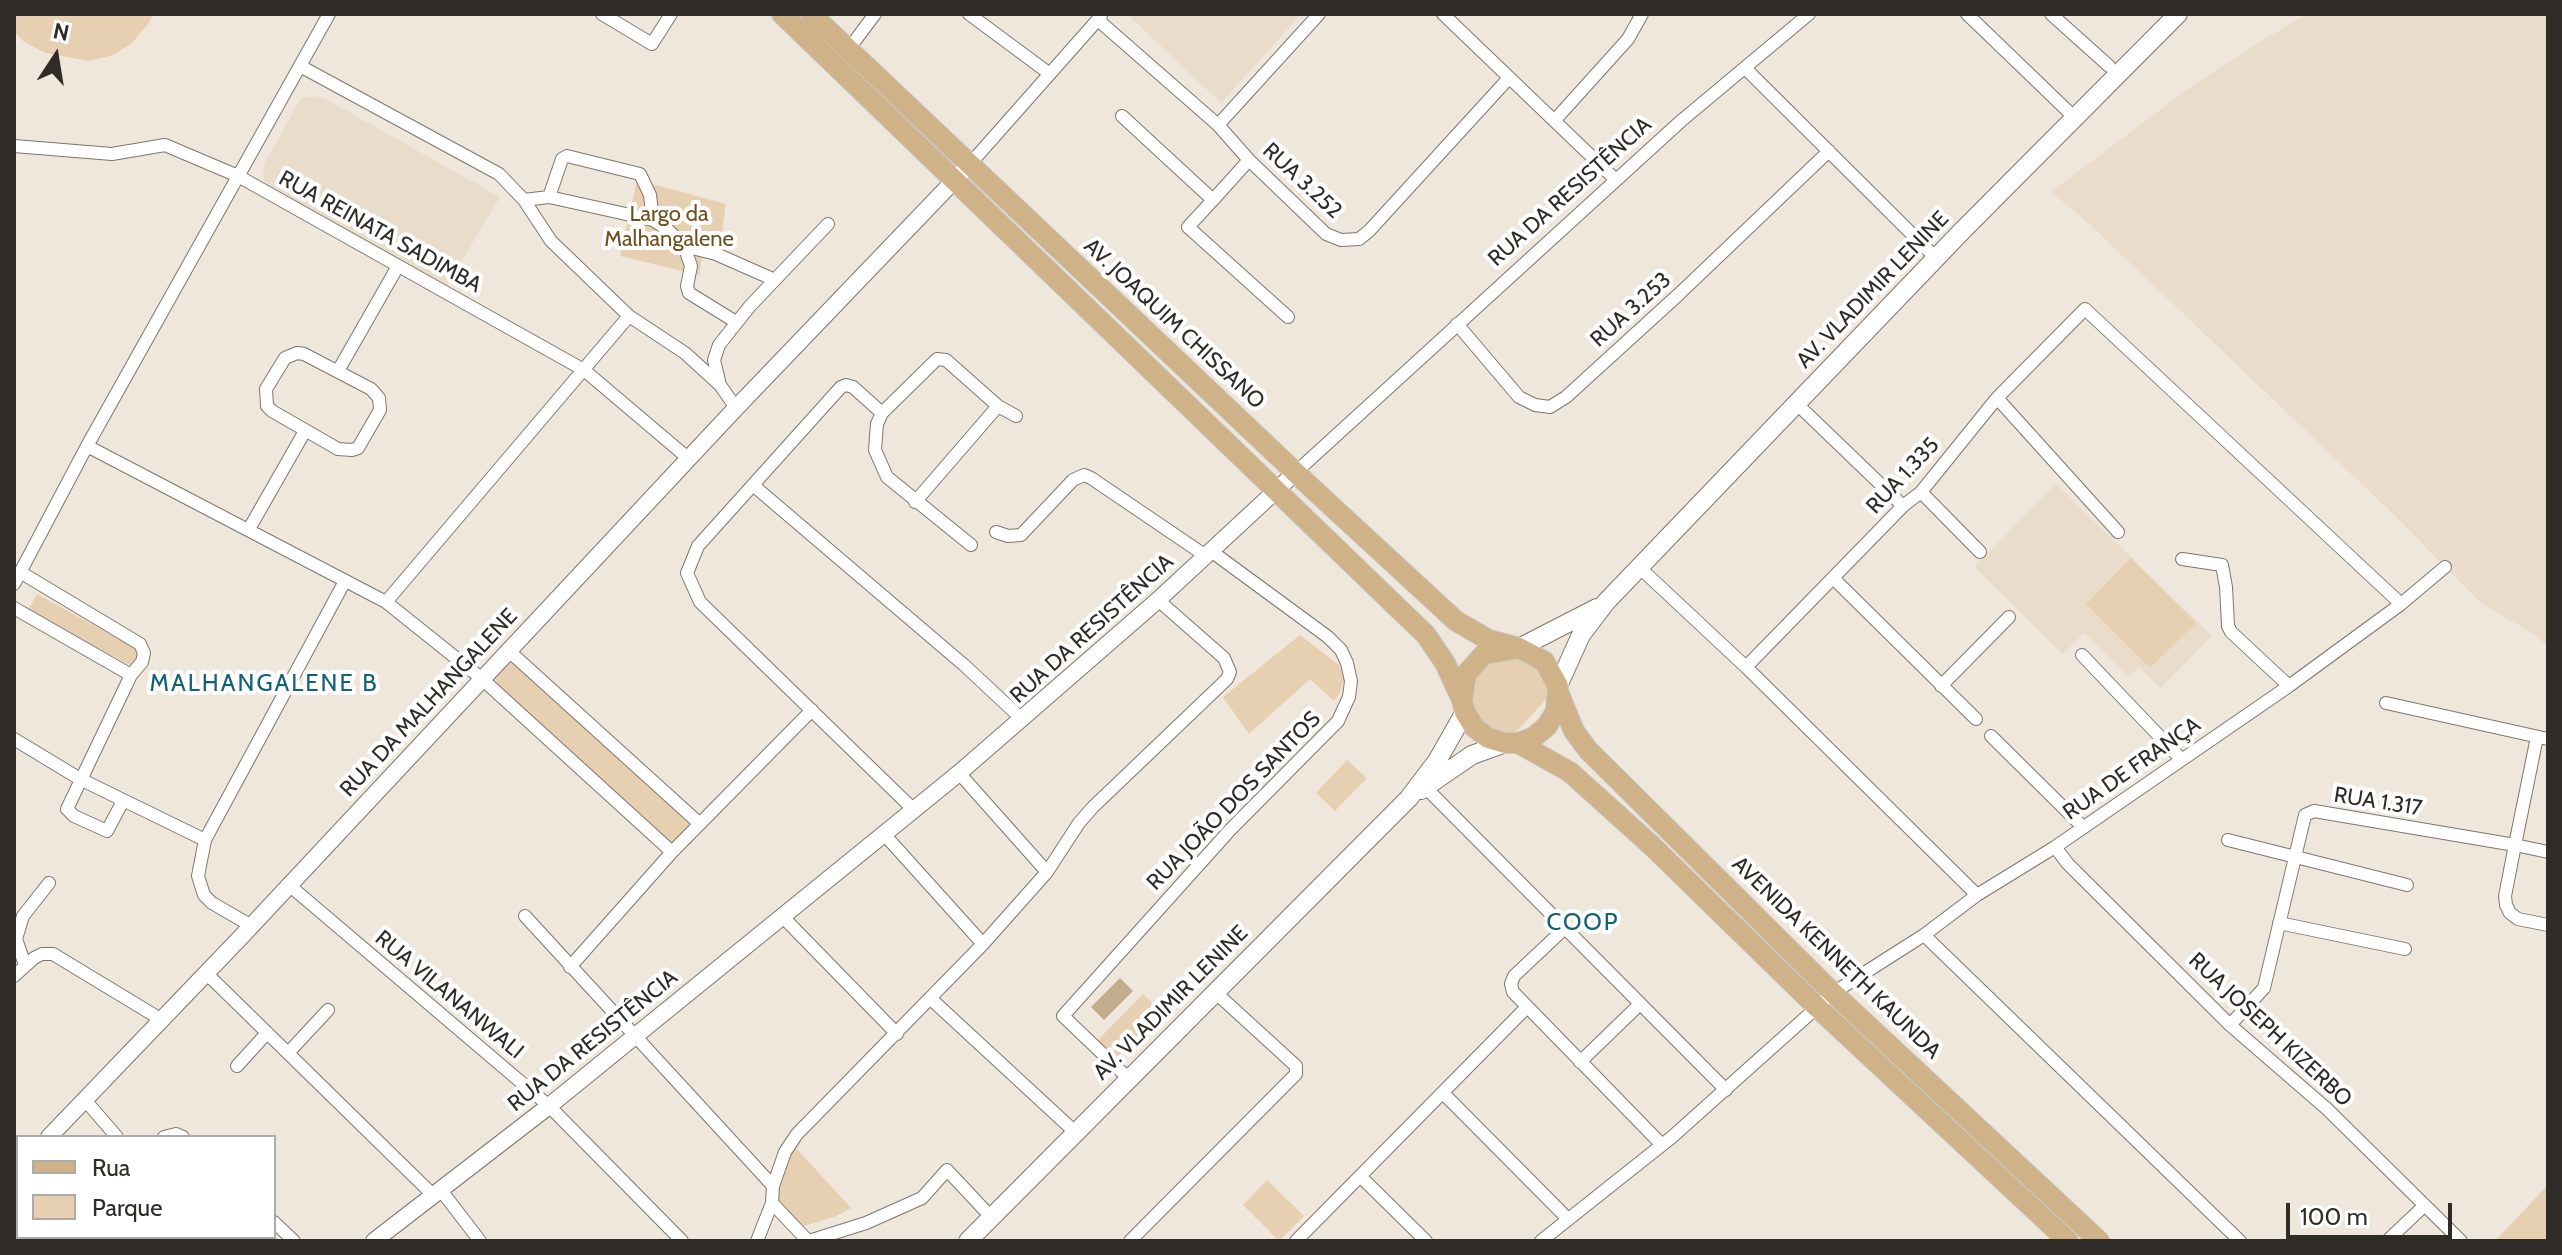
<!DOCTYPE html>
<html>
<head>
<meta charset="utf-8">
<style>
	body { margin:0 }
	#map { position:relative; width:2562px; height:1255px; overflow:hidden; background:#f0e7dc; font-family:Cabin,sans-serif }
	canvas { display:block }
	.frame { position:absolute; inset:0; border:16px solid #2f2c28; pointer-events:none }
	.legend { position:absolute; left:16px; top:1135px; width:260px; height:104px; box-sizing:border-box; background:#fff; border:2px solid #acaba9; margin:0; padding:10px 14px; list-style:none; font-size:24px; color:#2f2c28 }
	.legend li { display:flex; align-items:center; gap:16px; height:40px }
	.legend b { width:40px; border:2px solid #acaba9 }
	.north { position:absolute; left:16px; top:16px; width:80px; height:80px; -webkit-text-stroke:6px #fff; paint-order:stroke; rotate:12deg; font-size:22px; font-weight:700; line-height:32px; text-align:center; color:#2f2c28 }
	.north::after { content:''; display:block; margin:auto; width:28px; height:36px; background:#2f2c28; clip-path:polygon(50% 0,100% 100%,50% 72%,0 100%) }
	.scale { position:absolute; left:2286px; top:1203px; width:166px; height:36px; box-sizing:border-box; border:4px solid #2f2c28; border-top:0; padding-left:10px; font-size:24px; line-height:28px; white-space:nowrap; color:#2f2c28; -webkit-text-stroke:6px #fff; paint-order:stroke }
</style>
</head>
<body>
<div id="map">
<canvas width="2562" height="1255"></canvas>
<div class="frame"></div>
<ul class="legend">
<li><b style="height:10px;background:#cfb288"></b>Rua</li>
<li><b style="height:22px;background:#e7cfb1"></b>Parque</li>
</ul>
<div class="north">N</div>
<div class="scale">100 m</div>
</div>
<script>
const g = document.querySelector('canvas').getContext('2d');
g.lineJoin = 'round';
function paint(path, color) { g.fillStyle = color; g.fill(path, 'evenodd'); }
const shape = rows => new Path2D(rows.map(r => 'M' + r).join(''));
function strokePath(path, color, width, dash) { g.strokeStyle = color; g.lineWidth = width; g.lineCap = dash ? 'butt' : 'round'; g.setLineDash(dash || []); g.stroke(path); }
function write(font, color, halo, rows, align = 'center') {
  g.font = font + ' Cabin,sans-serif'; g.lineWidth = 8; g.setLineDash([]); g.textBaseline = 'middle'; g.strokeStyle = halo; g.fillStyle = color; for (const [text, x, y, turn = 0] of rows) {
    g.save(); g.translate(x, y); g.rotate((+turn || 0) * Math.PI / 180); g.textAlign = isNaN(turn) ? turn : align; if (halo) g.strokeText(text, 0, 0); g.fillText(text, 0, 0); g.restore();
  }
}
paint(shape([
	[1127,14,1301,14,1221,103],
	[2307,14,2548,14,2548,647,2535,635,2481,603,2391,512,2086,221,2051,192,2193,85,2258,43],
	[312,96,324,98,500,197,445,289,270,189,264,180,263,166,301,98],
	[2056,484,2212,636,2161,688,2139,667,2129,677,2084,633,2063,654,1974,567]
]), '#e9dccb');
paint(shape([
	[14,14,153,14,149,23,131,44,113,55,89,61,45,53,23,41,14,32],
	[637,180,726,204,719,253,703,250,699,275,620,256],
	[2131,558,2196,623,2150,668,2086,604],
	[37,594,137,649,139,655,132,666,28,610],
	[1300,635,1339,665,1344,679,1340,693,1334,701,1310,679,1249,734,1223,697],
	[1526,648,1551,694,1520,728,1509,736,1499,739,1462,703,1469,681,1498,654],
	[509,651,700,824,672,852,481,678],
	[1347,760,1367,778,1335,811,1316,793],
	[1143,994,1162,1012,1116,1058,1098,1040],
	[796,1148,851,1208,836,1216,798,1228,776,1202,779,1183,789,1156],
	[1267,1180,1304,1216,1279,1241,1243,1205],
	[2548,1185,2548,1241,2495,1241]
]), '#e7cfb1');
paint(shape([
	[1120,978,1133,991,1104,1020,1091,1007]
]), '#c3ac8e');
const minor = shape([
	[602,14,652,44,671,14],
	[969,14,1050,74],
	[1443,14,1616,180],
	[1967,14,2075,118],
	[2051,14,2109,66],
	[1098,20,1218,125,1249,160,1326,234,1341,240,1359,239,1369,231,1508,79],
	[848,50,875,14],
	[300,66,499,174,524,200,551,241,629,316,685,353,720,385],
	[1745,68,1937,259],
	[1122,116,1213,200,1249,160],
	[1555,120,1628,39,1642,14],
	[1218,125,1319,14],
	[14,146,112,154,165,145,238,176,584,370,689,459],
	[970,164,1101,16],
	[549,197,562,159,567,156,640,174,650,195,653,220],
	[524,200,549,197,653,220,667,229,684,246,691,266,687,286,689,293,736,322],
	[1213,200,1188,227,1288,317],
	[684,246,716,254,775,280],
	[1457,324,1519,397,1535,405,1550,407,1566,397,1678,295,1829,151],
	[297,353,304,354,371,389,379,398,380,410,358,448,352,450,338,449,272,411,267,406,266,389,285,358,297,353],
	[338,371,398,266],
	[1997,398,2118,532],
	[1797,404,1903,506],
	[736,408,720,385,714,360,719,345,750,306,828,224],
	[882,413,853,387,846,385,841,387,698,546,687,573,700,602,914,810],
	[87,446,386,602,481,678,672,852],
	[1296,472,1681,121,1809,14],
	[754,486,964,665,1023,720],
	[1921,492,1980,552],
	[915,502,998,406],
	[249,529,305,431],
	[996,532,1008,536,1021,535,1073,480,1084,475,1091,478,1206,556],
	[971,545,887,477,875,450,877,424,882,413,937,359,946,360,998,406,1016,416],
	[2182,559,2222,565,2226,587,2228,626,2231,632,2289,686],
	[1640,568,1746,667,1977,895],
	[1833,578,1976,719],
	[14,584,87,446,329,14],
	[386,602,629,316],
	[14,608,131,675,142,662,144,653,140,644,20,572],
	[509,651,700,824],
	[2082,655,2181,759],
	[1746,667,1903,506,1921,492,1997,398,2085,309,2401,604],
	[1941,686,2009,617],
	[2386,703,2548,739],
	[1991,736,2083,827],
	[14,739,80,779,205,840],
	[959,773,1047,872],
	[1425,787,1726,1090],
	[123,801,107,831,74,816,67,809,131,675],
	[883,833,983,944],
	[2228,840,2407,885],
	[2055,847,2068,864,2230,1025,2327,1109,2461,1241],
	[2548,852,2515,845,2505,896,2506,905,2510,913,2518,919,2548,925],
	[289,885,549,1106,682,1241],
	[781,915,897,1034],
	[525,916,773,1186],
	[2279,923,2405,949],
	[250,925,212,903,204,895,198,876,205,840,345,581],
	[1565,928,1514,976,1511,984,1513,992,1662,1145],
	[1924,935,2240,1241],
	[25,965,16,939,23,916,49,883],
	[570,967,672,852,812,710],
	[206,973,433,1195],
	[14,976,34,958,42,954,53,954,162,1020],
	[931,999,1075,1132],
	[2230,1025,2264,988,2305,815,2314,811,2515,845,2537,737],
	[288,1053,328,1010],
	[1580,1062,1640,1004],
	[237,1066,267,1033],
	[1129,1079,1063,1016,1230,830,1338,721,1349,697,1351,681,1347,663,1341,650,1328,637,1211,551],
	[1443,1093,1568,1219],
	[85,1100,117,1137],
	[164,1137,176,1134,183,1137],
	[1361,1177,1426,1241],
	[440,1189,480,1241],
	[772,1203,808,1241],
	[274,1222,294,1241],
	[212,1237,215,1241],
	[132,1241,136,1237],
	[757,1241,772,1203,773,1186,785,1152,797,1134,983,944,1047,872,1079,823,1093,807,1227,679,1230,672,1224,658,1158,600],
	[809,1241,866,1223,922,1198,947,1170,992,1218],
	[1130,1241,1296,1074,1296,1066,1215,992],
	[1296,1241,1527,1007],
	[1541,1241,1672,1137,1833,993,1924,935,1977,895,2055,847,2289,686,2401,604,2445,567],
	[2387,1241,2424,1206]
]);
const tertiary = shape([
	[49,1137,241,937,736,408,970,164],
	[14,1173,18,1169],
	[374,1241,549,1106,959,773,1158,600,1296,472]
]);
const secondary = shape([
	[1519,648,1597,608],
	[1558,686,1581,635,1606,602,1962,231,2178,14],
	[1421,790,1472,755,1505,743],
	[968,1241,1409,798,1437,761,1465,712]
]);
const primary = shape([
	[782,14,1426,635,1445,663,1462,700],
	[811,14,1314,490,1456,621,1489,640,1519,648,1544,661,1558,686,1556,711,1547,726,1534,737,1518,743,1505,743,1488,738,1474,727,1465,712,1462,700,1466,674,1484,654,1519,648],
	[1559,694,1574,731,1588,750,1833,993,2099,1241],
	[1518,743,1570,772,1652,846,1818,1008,2068,1241]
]);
strokePath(minor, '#7e766d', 14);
strokePath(tertiary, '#7e766d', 18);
strokePath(secondary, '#7e766d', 20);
strokePath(primary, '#c9c8c7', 22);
strokePath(minor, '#fff', 12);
strokePath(tertiary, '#fff', 16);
strokePath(secondary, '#fff', 18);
strokePath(primary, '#cfb288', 20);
write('22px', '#2f2c28', '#fff', [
	["RUA 3.252",1302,181,43],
	["RUA DA RESISTÊNCIA",1570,192,-42],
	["RUA REINATA SADIMBA",380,232,29],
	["AV. VLADIMIR LENINE",1873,290,-46],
	["RUA 3.253",1631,310,-42],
	["AV. JOAQUIM CHISSANO",1174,324,43],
	["RUA 1.335",1903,476,-47],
	["RUA DA RESISTÊNCIA",1092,629,-42],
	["RUA DA MALHANGALENE",429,703,-47],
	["RUA DE FRANÇA",2132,769,-35],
	["RUA JOÃO DOS SANTOS",1234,801,-46],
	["RUA 1.317",2378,802,9],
	["AVENIDA KENNETH KAUNDA",1836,958,44],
	["RUA VILANANWALI",449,995,40],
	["AV. VLADIMIR LENINE",1171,1003,-45],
	["RUA JOSEPH KIZERBO",2270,1030,43],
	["RUA DA RESISTÊNCIA",593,1041,-39]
]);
write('22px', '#6f4e1c', '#fff', [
	["Largo da",669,215],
	["Malhangalene",669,240]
]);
g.letterSpacing = '2px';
write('24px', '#136179', '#fff', [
	["MALHANGALENE B",264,684],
	["COOP",1583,923]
]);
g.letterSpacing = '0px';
</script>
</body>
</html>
